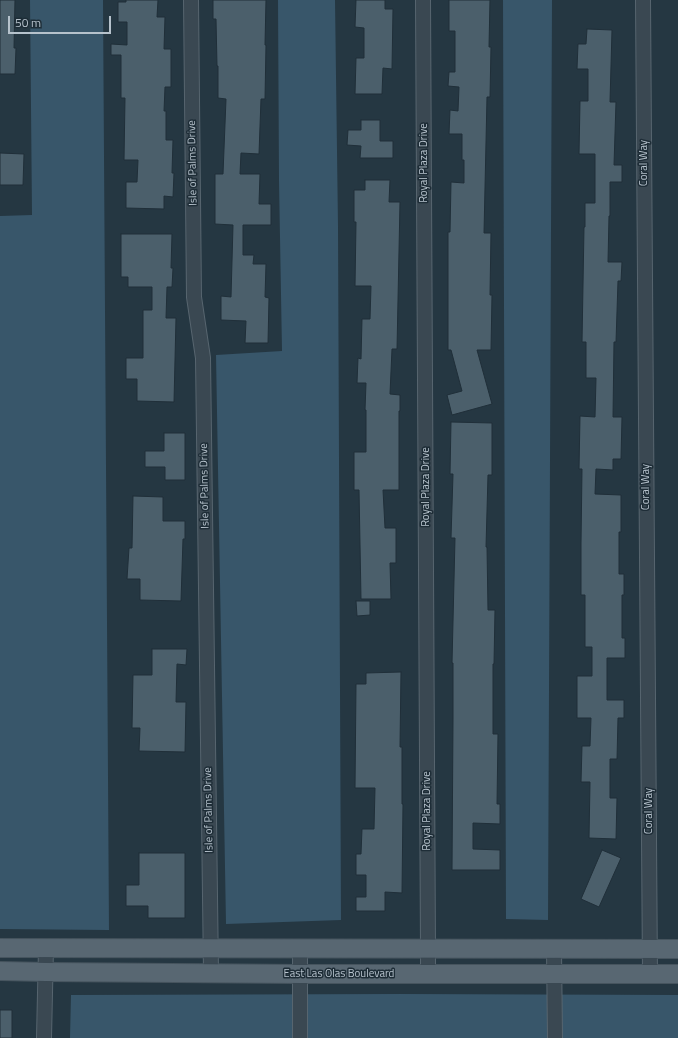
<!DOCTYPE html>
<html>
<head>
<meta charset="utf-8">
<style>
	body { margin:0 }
	#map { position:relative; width:678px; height:1038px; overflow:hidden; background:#253742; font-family:"Titillium Web",sans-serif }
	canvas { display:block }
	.scale { position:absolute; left:8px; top:16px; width:103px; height:18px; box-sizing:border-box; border:2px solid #b6c2cc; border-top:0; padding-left:5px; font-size:12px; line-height:14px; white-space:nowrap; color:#b6c2cc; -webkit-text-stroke:3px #1e2d37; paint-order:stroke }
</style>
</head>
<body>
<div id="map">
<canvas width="678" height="1038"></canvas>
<div class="scale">50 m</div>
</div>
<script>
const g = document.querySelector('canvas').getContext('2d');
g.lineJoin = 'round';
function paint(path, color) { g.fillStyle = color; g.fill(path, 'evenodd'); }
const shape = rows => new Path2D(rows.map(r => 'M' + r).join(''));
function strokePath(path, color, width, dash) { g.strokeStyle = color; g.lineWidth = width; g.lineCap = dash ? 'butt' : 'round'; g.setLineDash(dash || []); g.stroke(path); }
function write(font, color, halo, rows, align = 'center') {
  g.font = font + ' "Titillium Web",sans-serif'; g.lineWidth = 3; g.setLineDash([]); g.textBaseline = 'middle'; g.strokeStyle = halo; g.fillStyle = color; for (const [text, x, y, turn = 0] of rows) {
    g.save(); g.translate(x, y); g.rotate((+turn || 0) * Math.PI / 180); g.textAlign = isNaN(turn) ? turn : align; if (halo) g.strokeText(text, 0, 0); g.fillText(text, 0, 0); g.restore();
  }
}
paint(shape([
	[30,0,103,0,109,930,0,929,0,216,32,215],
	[278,0,335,0,338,226,341,920,226,924,216,355,282,351,279,181],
	[503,0,552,0,548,920,506,919],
	[400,994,678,995,678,1038,70,1038,71,995]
]), '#38566a');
const building = shape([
	[0,0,15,0,14,48,16,48,15,74,0,74,0,0],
	[126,0,158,0,157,17,165,17,164,49,171,49,171,87,165,87,164,111,166,111,166,140,173,140,172,173,174,173,173,197,164,196,164,209,126,208,126,182,137,182,138,160,124,160,125,98,121,98,121,55,111,55,111,44,127,45,127,22,118,22,118,2,126,2,126,0],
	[213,0,266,0,265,45,266,45,265,99,261,99,259,154,241,153,240,174,260,174,259,204,271,204,271,225,243,225,243,255,254,255,253,264,266,264,265,297,269,298,268,343,245,343,246,321,221,320,221,296,231,297,233,225,215,224,215,174,223,174,226,99,218,98,218,66,217,66,216,19,213,19,213,0],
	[356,0,385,0,385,9,393,9,392,69,383,68,382,94,355,94,356,58,364,58,364,28,355,27,356,0],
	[449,0,490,0,489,47,491,47,490,97,487,97,484,233,491,233,490,295,492,295,491,350,477,350,492,404,452,415,447,395,462,391,451,350,448,350,448,232,450,232,451,182,464,183,464,160,462,160,462,134,449,134,450,110,458,111,459,87,448,86,449,72,455,72,455,31,449,31,449,0],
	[587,29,612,30,610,102,616,102,614,165,622,165,622,182,610,182,610,216,609,216,608,262,622,262,621,281,618,281,616,342,614,342,613,417,622,417,621,459,613,459,613,470,596,469,595,494,621,495,621,532,619,532,619,574,624,574,624,595,622,595,622,638,625,638,625,658,607,658,607,700,624,700,624,718,618,718,617,759,610,759,610,798,617,798,616,839,589,838,590,782,581,782,582,746,590,746,591,718,577,718,577,676,592,676,592,647,585,647,585,595,581,595,581,543,582,469,579,469,580,416,595,417,596,378,586,378,586,342,582,342,584,227,585,227,585,203,595,203,595,154,579,154,580,101,588,101,588,69,577,69,578,44,586,44,587,29],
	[361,120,380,120,380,141,393,141,393,158,360,158,361,146,347,145,348,130,361,130,361,120],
	[0,153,24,154,23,185,0,185,0,153],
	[365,180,390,180,389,202,400,202,397,349,392,349,390,394,400,395,400,411,399,411,399,490,383,490,385,528,396,528,396,563,390,563,391,599,361,599,359,490,354,490,354,452,366,452,366,410,365,410,366,383,357,383,358,358,361,359,362,319,370,319,371,286,355,286,356,222,354,222,354,190,365,190,365,180],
	[121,234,172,234,171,268,173,268,172,287,167,287,166,318,176,318,174,402,137,401,137,379,126,379,126,358,143,358,143,310,152,310,152,287,128,287,128,277,121,277,121,234],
	[451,422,492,423,492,475,488,475,486,547,487,547,488,610,495,610,494,664,493,664,493,734,498,734,497,804,500,804,500,824,473,823,473,849,500,850,500,870,452,870,453,719,453,663,452,663,455,538,451,538,453,474,450,474,451,422],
	[164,433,185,433,185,480,165,480,165,467,145,467,145,451,164,451,164,433],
	[133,496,163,497,163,521,185,521,185,539,183,539,181,601,140,600,140,579,127,579,129,548,132,548,133,496],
	[356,601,370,601,370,615,357,616,356,601],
	[152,649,187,649,186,665,177,664,176,702,186,702,185,752,139,751,140,728,132,728,133,675,152,675,152,649],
	[401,672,400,747,402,747,402,804,403,804,402,893,385,892,385,911,356,911,356,897,366,897,366,875,356,875,356,854,361,854,362,829,374,829,375,788,355,788,356,684,366,684,366,673,401,672],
	[602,850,621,858,599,907,581,899,602,850],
	[139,853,185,853,185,918,148,918,148,906,126,906,126,885,139,885,139,853],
	[0,1010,12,1010,12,1038,0,1038,0,1010]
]);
paint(building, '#4b5f6b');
strokePath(building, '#202f39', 1);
const minor = shape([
	[191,0,194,297,203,358,211,973],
	[423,0,428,949,428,974],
	[643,0,650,975],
	[300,949,300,1038],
	[554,950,555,1038],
	[44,1038,46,948]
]);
const major = shape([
	[0,948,678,949],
	[0,971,46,972,300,974,678,974]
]);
strokePath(minor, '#57656f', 16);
strokePath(major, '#46545e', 20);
strokePath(minor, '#3a4852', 14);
strokePath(major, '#586772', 18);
write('11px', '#b6c2cc', '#1e2d37', [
	["Isle of Palms Drive",193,163,-91],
	["Royal Plaza Drive",424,163,-90],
	["Coral Way",644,163,-90],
	["Isle of Palms Drive",205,486,-91],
	["Royal Plaza Drive",426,487,-90],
	["Coral Way",646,487,-90],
	["Isle of Palms Drive",209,810,-91],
	["Royal Plaza Drive",427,811,-90],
	["Coral Way",649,811,-90],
	["East Las Olas Boulevard",339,974]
]);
</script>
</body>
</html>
